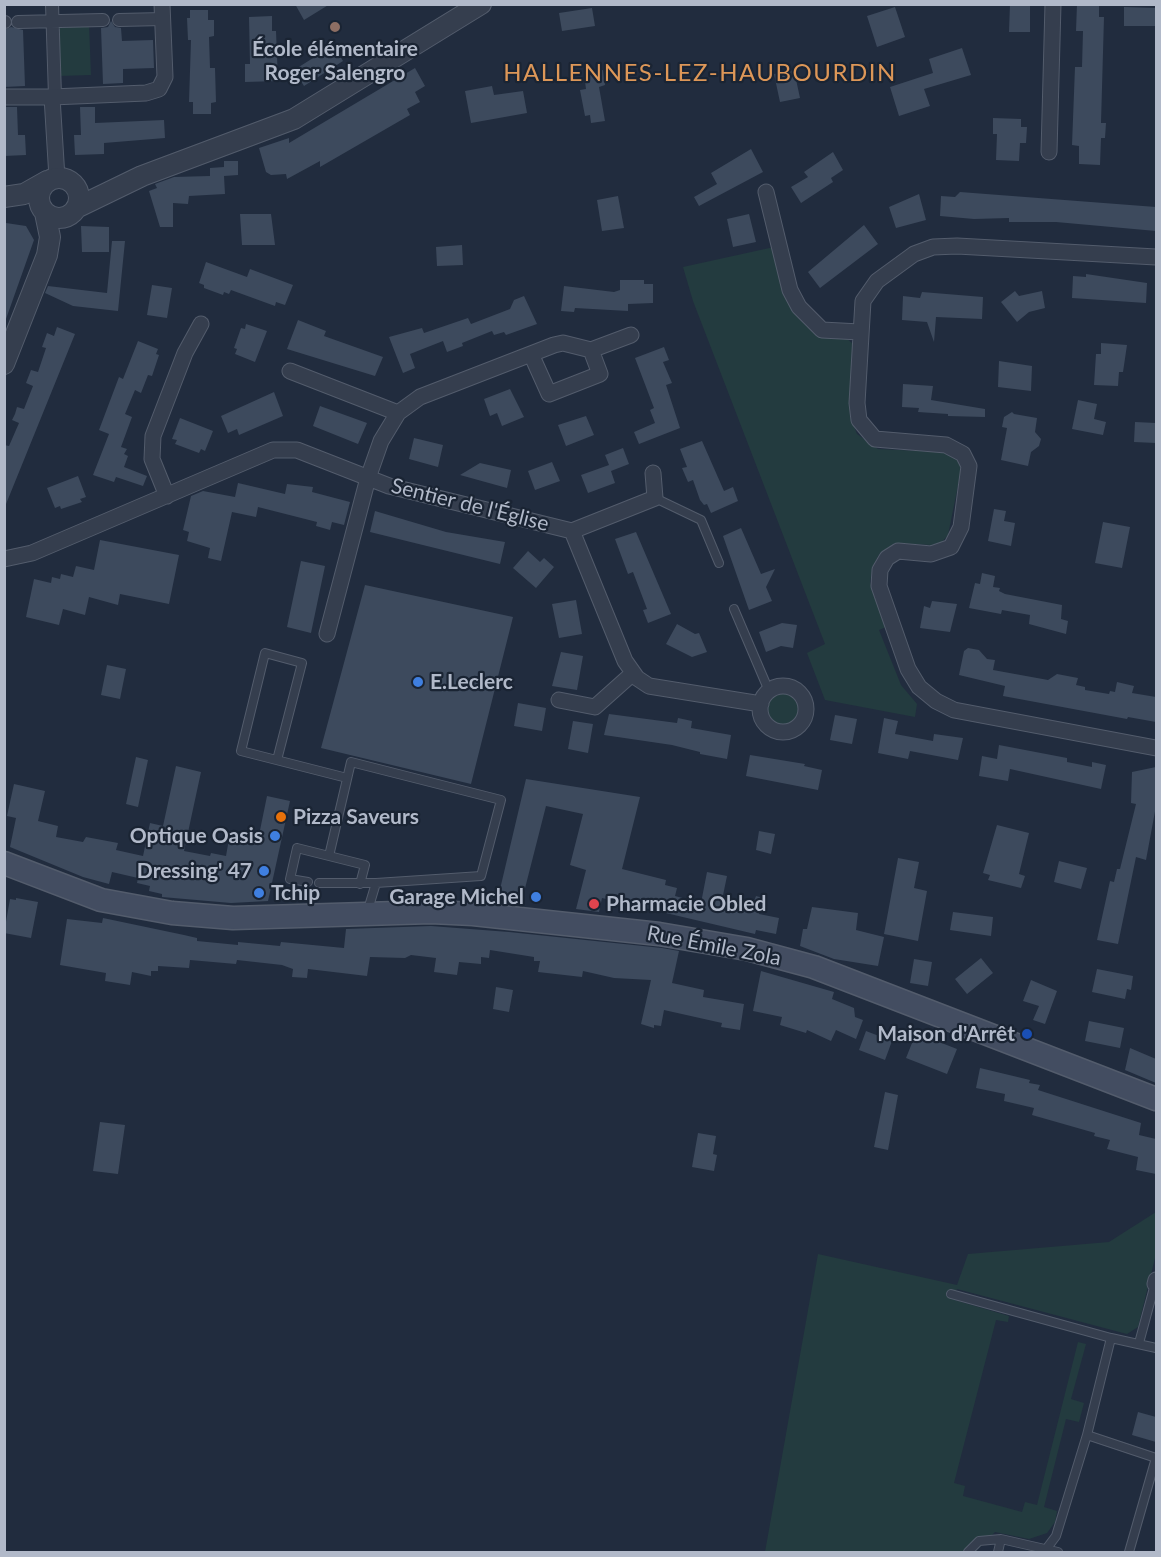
<!DOCTYPE html>
<html>
<head>
<meta charset="utf-8">
<style>
	body { margin:0 }
	#map { position:relative; width:1161px; height:1557px; overflow:hidden; background:#212c3e; font-family:Lato,sans-serif }
	canvas { display:block }
	.frame { position:absolute; inset:0; border:6px solid #b1b9c9; pointer-events:none }
</style>
</head>
<body>
<div id="map">
<canvas width="1161" height="1557"></canvas>
<div class="frame"></div>
</div>
<script>
const g = document.querySelector('canvas').getContext('2d');
g.lineJoin = 'round';
function paint(path, color) { g.fillStyle = color; g.fill(path, 'evenodd'); }
const shape = rows => new Path2D(rows.map(r => 'M' + r).join(''));
function strokePath(path, color, width, dash) { g.strokeStyle = color; g.lineWidth = width; g.lineCap = dash ? 'butt' : 'round'; g.setLineDash(dash || []); g.stroke(path); }
function write(font, color, halo, rows, align = 'center') {
  g.font = font + ' Lato,sans-serif'; g.lineWidth = 4.5; g.setLineDash([]); g.textBaseline = 'middle'; g.strokeStyle = halo; g.fillStyle = color; for (const [text, x, y, turn = 0] of rows) {
    g.save(); g.translate(x, y); g.rotate((+turn || 0) * Math.PI / 180); g.textAlign = isNaN(turn) ? turn : align; if (halo) g.strokeText(text, 0, 0); g.fillText(text, 0, 0); g.restore();
  }
}
paint(shape([
	[89,24,91,75,58,76,56,25],
	[774,247,787,301,806,326,820,333,845,337,853,344,850,416,857,434,878,449,943,452,951,454,960,463,961,471,948,535,942,542,931,545,895,543,880,553,873,566,870,582,886,627,879,630,901,685,917,704,915,717,825,700,807,653,825,644,693,301,683,267],
	'765 709a18 18 0 1 1 36 0a18 18 0 1 1-36 0Z',
	[1156,1212,1156,1254,1138,1327,1127,1334,957,1289,951,1299,1009,1316,1008,1322,996,1320,954,1483,965,1486,963,1496,1022,1512,1025,1502,1037,1505,1078,1342,1086,1344,1071,1399,1084,1403,1079,1422,1066,1419,1044,1507,1057,1511,1055,1522,1047,1533,1029,1539,995,1532,975,1552,765,1552,818,1254,957,1285,968,1254,1109,1242]
]), '#233b3f');
paint(shape([
	[295,4,330,4,304,20],
	[1010,4,1030,4,1030,32,1009,32],
	[1077,4,1099,4,1099,17,1104,17,1101,123,1106,123,1105,138,1101,138,1100,165,1079,164,1079,146,1072,145,1075,67,1082,67,1083,31,1076,31],
	[895,7,905,37,877,47,867,16],
	[1124,7,1156,8,1156,26,1124,26],
	[592,8,595,26,562,31,559,13],
	[190,10,208,10,208,20,214,20,214,36,209,37,210,68,215,68,216,102,211,103,211,114,193,114,193,102,189,102,191,40,188,40,187,18,190,18],
	[272,16,272,31,276,31,278,81,245,82,245,64,250,64,249,17],
	[111,21,115,27,121,28,122,41,153,40,154,68,123,69,123,83,103,84,101,28,108,27],
	[11,27,23,30,25,86,4,87,4,30],
	[337,43,344,53,340,56,343,61,304,86,294,70],
	[962,48,971,75,924,89,930,106,899,116,890,87,933,73,929,59],
	[415,68,425,86,415,92,420,102,407,109,410,115,320,167,320,161,287,179,286,174,271,175,266,172,259,148,289,138,289,143],
	[603,70,605,85,599,87,605,121,591,123,590,115,585,116,580,90,586,89,584,74],
	[794,70,800,98,780,102,774,74],
	[492,86,494,95,523,91,527,113,471,123,465,91],
	[4,107,17,107,18,135,25,135,26,155,4,156],
	[80,107,95,107,95,123,164,120,165,138,104,143,104,154,75,155,74,135,81,135],
	[993,118,1021,119,1021,127,1027,127,1026,143,1020,143,1019,161,996,160,997,134,993,134],
	[751,149,763,172,699,206,694,197,717,184,711,173],
	[833,152,843,170,831,178,833,182,801,203,791,187,808,177,804,172],
	[224,161,238,161,238,175,224,176,225,194,189,196,188,204,173,203,173,227,160,227,149,191,157,188,155,184,174,177,210,176,210,168,224,167],
	[960,192,1156,207,1156,231,1056,222,1009,222,1009,218,974,219,940,216,941,196,955,197],
	[919,194,926,220,896,228,889,207],
	[618,196,624,228,602,231,597,200],
	[240,214,271,214,275,245,242,245],
	[749,214,756,242,733,247,727,219],
	[6,223,26,226,34,240,6,319],
	[864,225,878,244,820,288,808,272],
	[81,226,109,227,109,252,82,252],
	[112,241,125,241,118,311,73,306,45,293,48,286,107,293],
	[462,245,463,265,437,266,436,247],
	[206,262,247,277,250,269,293,285,285,305,276,302,275,306,231,290,229,294,224,292,223,295,204,288,204,285,199,283],
	[1086,274,1147,283,1146,303,1072,298,1073,276,1086,277],
	[620,280,644,280,644,284,653,284,653,303,628,304,628,311,575,308,574,312,561,311,564,286,614,292,620,290],
	[152,285,172,288,167,318,147,315],
	[1015,291,1019,296,1042,291,1045,308,1029,312,1017,322,1001,302],
	[922,292,983,297,982,319,936,317,934,342,927,322,902,320,903,296,920,298],
	[524,296,537,324,506,335,504,332,494,335,492,331,462,343,463,346,447,352,443,341,410,354,415,368,403,373,389,337,422,328,424,333,468,318,471,324,510,309,514,300],
	[298,320,326,331,324,336,383,357,375,376,287,349],
	[246,324,267,331,255,362,235,354,237,349,234,348,241,328,245,329],
	[57,327,75,334,4,509,4,445,9,446,19,423,12,420,15,414,17,407,24,409,33,386,26,383,31,370,38,372,46,348,42,347,47,333,54,336],
	[138,341,158,349,156,354,159,355,152,376,148,375,141,393,135,390,125,414,132,417,121,447,127,449,124,454,128,456,124,467,147,476,143,486,116,477,114,482,93,475,109,434,99,430,119,377,123,379],
	[1101,343,1127,345,1123,372,1119,372,1118,386,1094,385,1096,354,1101,354],
	[664,347,669,360,663,362,672,383,666,385,680,428,639,444,634,432,655,423,650,410,654,408,635,358],
	[999,361,1032,366,1031,391,998,387],
	[903,384,933,386,931,400,985,409,985,417,948,416,948,414,918,412,919,408,902,407],
	[510,389,524,417,502,426,497,413,490,416,484,399],
	[274,392,283,416,239,435,237,429,228,433,221,416],
	[1078,400,1097,404,1094,419,1106,422,1103,435,1072,429],
	[320,406,367,423,358,444,313,426],
	[1012,412,1014,414,1037,418,1035,432,1041,439,1039,446,1031,452,1028,466,1001,460,1007,428,1002,427,1004,417],
	[586,416,594,435,566,446,558,425],
	[180,418,213,431,205,451,201,449,199,453,175,444,177,440,172,439],
	[1135,422,1156,423,1156,443,1134,442],
	[414,438,443,445,438,467,409,459],
	[702,441,724,491,733,487,738,501,711,513,707,504,704,505,700,500,693,480,688,482,682,468,687,467,680,449],
	[623,448,629,464,611,471,615,483,588,493,581,475,609,465,605,455],
	[552,462,560,481,535,490,528,471],
	[480,463,511,470,507,488,460,475],
	[78,476,86,497,80,499,82,502,61,509,60,506,55,508,47,488],
	[238,483,285,494,287,484,313,487,312,492,350,502,344,525,332,522,330,530,316,526,317,522,258,507,256,517,232,512,221,561,208,558,210,548,187,541,189,532,183,530,191,496,203,491,235,497],
	[994,509,1006,511,1004,521,1015,523,1011,546,988,541],
	[375,511,446,532,505,542,500,564,370,532],
	[1103,522,1130,527,1122,568,1095,563],
	[741,528,761,574,775,569,766,587,772,601,749,610,723,536],
	[636,532,671,614,648,623,643,610,647,609,633,572,628,574,615,539],
	[100,540,179,555,169,604,120,594,118,605,89,597,85,615,63,609,59,625,26,617,34,579,51,583,52,577,60,579,61,574,73,577,76,566,94,570],
	[528,551,540,562,544,558,554,567,536,588,513,568],
	[301,561,325,566,311,633,287,627],
	[982,573,995,576,993,587,1000,588,999,591,1005,594,1062,605,1061,619,1068,621,1066,634,1029,624,1030,615,1002,610,1001,614,969,608,975,583,980,584],
	[365,585,513,617,471,784,321,748],
	[576,600,582,634,559,638,552,604],
	[932,601,957,604,950,632,920,628,924,606,930,608],
	[782,623,797,625,793,648,781,646,766,652,759,632],
	[677,624,695,634,699,633,707,652,692,657,666,644],
	[968,648,979,650,987,659,995,660,993,670,1048,680,1057,674,1078,678,1076,685,1085,687,1085,690,1109,694,1110,691,1115,692,1117,682,1134,686,1132,693,1156,697,1156,722,1128,717,1127,719,1003,696,1005,686,959,675,964,651],
	[561,652,583,656,577,690,552,686],
	[107,665,126,669,120,699,101,695],
	[518,703,546,708,542,731,514,726],
	[609,714,677,723,678,718,692,721,691,728,731,735,727,759,700,754,700,752,672,745,604,735],
	[835,715,857,719,852,744,830,740],
	[884,718,898,721,895,734,933,741,934,734,963,738,958,760,910,751,908,759,878,753],
	[573,721,593,724,588,753,568,749],
	[999,745,1067,758,1067,762,1092,767,1092,762,1106,765,1101,789,1010,769,1008,781,979,776,982,756,997,759],
	[750,755,805,764,804,766,822,770,818,790,746,776],
	[136,757,148,760,138,807,126,804],
	[176,766,201,772,184,851,210,856,211,853,226,856,229,839,244,842,245,837,258,840,267,796,290,801,268,901,231,903,162,897,162,894,149,891,150,886,137,883,138,878,112,872,109,884,83,877,10,847,16,818,7,816,14,784,45,791,38,821,58,826,56,837,83,842,86,837,118,843,116,850,143,856,150,823,163,826],
	[1156,767,1156,806,1146,860,1136,857,1118,944,1097,940,1110,881,1114,882,1117,869,1120,869,1136,804,1131,803,1132,772],
	[526,779,640,797,622,869,666,880,665,885,677,888,675,896,701,903,707,872,727,876,721,905,750,912,756,896,763,898,759,914,779,918,776,934,756,930,755,934,602,898,599,912,576,909,586,870,570,865,583,814,546,806,521,904,497,902],
	[997,825,1029,833,1019,874,1025,876,1021,888,988,880,990,875,983,873],
	[759,831,775,834,771,854,756,850],
	[898,858,919,862,914,888,927,891,918,941,884,934],
	[1059,861,1087,868,1081,889,1054,882],
	[16,898,38,902,31,938,4,933,10,899,16,900],
	[812,907,858,913,856,930,884,937,878,966,834,959,800,946,803,929,807,929],
	[953,912,993,917,991,936,950,930],
	[103,918,184,935,197,938,197,941,238,945,238,942,280,946,281,942,344,948,346,929,431,926,509,932,662,948,679,951,672,983,704,990,703,997,744,1004,740,1030,721,1027,722,1023,664,1010,661,1026,654,1025,654,1028,641,1024,651,980,614,978,583,971,582,977,538,972,540,961,534,961,534,957,490,950,489,958,481,957,481,964,459,962,457,975,434,972,436,958,411,955,405,958,370,957,367,976,308,969,307,978,292,977,293,969,282,965,237,960,236,964,190,960,189,968,158,966,158,971,151,971,151,976,132,972,130,985,105,981,106,973,60,965,67,919,102,923],
	[981,958,993,973,967,994,955,979],
	[914,959,932,962,928,986,910,983],
	[1097,969,1133,976,1131,990,1127,989,1125,999,1092,992],
	[761,971,834,992,832,999,854,1008,855,1017,863,1020,856,1039,836,1030,831,1041,807,1030,806,1033,780,1025,782,1017,753,1011],
	[1031,980,1057,991,1045,1024,1033,1020,1039,1006,1023,1001],
	[496,987,513,990,509,1012,493,1009],
	[1089,1021,1124,1028,1120,1048,1085,1041],
	[866,1031,892,1041,885,1060,859,1050],
	[916,1033,957,1049,947,1074,906,1058],
	[1130,1048,1156,1059,1156,1083,1125,1070],
	[980,1068,1030,1080,1029,1083,1040,1085,1038,1090,1141,1123,1139,1135,1156,1139,1156,1174,1136,1170,1138,1157,1107,1149,1110,1140,1094,1136,1095,1133,1032,1115,1034,1108,1004,1101,1005,1094,976,1088],
	[885,1092,898,1095,888,1150,874,1147],
	[100,1122,125,1125,118,1174,93,1171],
	[698,1133,716,1136,713,1154,717,1155,714,1171,692,1167],
	[1138,1412,1156,1417,1156,1442,1132,1435]
]), '#3d4a5d');
const service = shape([
	[655,498,701,520,719,563],
	[734,609,769,691],
	[277,760,302,663,265,653,241,751,347,778],
	[308,882,290,879,297,848,329,856],
	[319,883,376,883],
	[360,884,365,865,329,856,351,762,501,800,481,876,376,883,367,913],
	[951,1294,1111,1338],
	[1139,1343,1155,1284],
	[1087,1435,1156,1458,1129,1552],
	[968,1552,979,1541,1001,1539,1058,1552],
	[998,1552,1001,1539],
	[1044,1552,1056,1536,1087,1435,1111,1338,1156,1348]
]);
const pedestrian = shape([
	[52,4,55,96],
	[119,20,163,19],
	[4,22,5,22],
	[18,22,103,20]
]);
const minor = shape([
	[4,97,52,97],
	[1049,152,1053,4],
	[57,178,52,97,146,93,159,89,165,77,162,4],
	[766,192,790,290,799,307,822,330,860,332],
	[1156,257,957,246,933,247,914,254,877,281,863,301,857,403,859,420,875,439,946,445,963,454,969,466,961,527,951,547,931,554,898,551,887,558,880,570,879,586,908,669,919,687,936,701,954,710,1156,748],
	[591,350,631,335],
	[290,371,398,413,381,441,368,478,327,634],
	[398,413,420,397,554,345,563,343,591,350,600,374,549,394,531,354],
	[167,496,152,459,153,436,185,353,201,324],
	[572,531,655,498,653,473],
	[4,559,32,553,273,450,297,450,389,486,572,531,625,661,637,678,649,686,761,704],
	'760 709a23 23 0 1 1 46 0a23 23 0 1 1-46 0Z',
	[559,700,595,707,632,674],
	[1155,1284,1156,1280]
]);
const tertiary = shape([
	'39 198a20 20 0 1 1 40 0a20 20 0 1 1-40 0Z',
	[4,197,24,194,47,181],
	[76,208,142,176,294,119,481,4],
	[4,364,47,255,50,237,45,213]
]);
const secondary = shape([
	[4,863,101,900,172,913,233,918,431,912,473,914,659,934,747,949,814,967,1156,1099]
]);
strokePath(service, '#535c6c', 10);
strokePath(pedestrian, '#535c6c', 14);
strokePath(minor, '#535c6c', 17);
strokePath(tertiary, '#535c6c', 22);
strokePath(secondary, '#535c6c', 25);
strokePath(service, '#353e4e', 8);
strokePath(pedestrian, '#353e4e', 12);
strokePath(minor, '#353e4e', 15);
strokePath(tertiary, '#353e4e', 20);
strokePath(secondary, '#434d61', 22);
for (const [x, y, r, color] of [
	[335,27,6,"#8d6e63"],
	[418,682,6,"#3f7fe0"],
	[281,817,6,"#e8710a"],
	[275,836,6,"#3f7fe0"],
	[264,871,6,"#3f7fe0"],
	[259,893,6,"#3f7fe0"],
	[536,897,6,"#3f7fe0"],
	[594,904,6,"#e0444e"],
	[1027,1034,6,"#1a4fb4"]
]) { const dot = new Path2D(); dot.arc(x, y, r, 0, 2 * Math.PI); g.fillStyle = color; g.fill(dot); strokePath(dot, '#1a2433', 2); }
write('bold 21px', '#b1b9c9', '#1a2433', [
	["École élémentaire",335,49,"center"],
	["Roger Salengro",335,73,"center"],
	["E.Leclerc",430,682],
	["Pizza Saveurs",293,817],
	["Optique Oasis",263,836,"right"],
	["Dressing' 47",252,871,"right"],
	["Tchip",271,893],
	["Garage Michel",524,897,"right"],
	["Pharmacie Obled",606,904],
	["Maison d'Arrêt",1015,1034,"right"]
], 'left');
write('21px', '#b1b9c9', '#1a2433', [
	["Sentier de l'Église",470,505,14],
	["Rue Émile Zola",714,946,11]
]);
g.letterSpacing = '1.5px';
write('24px', '#dd9758', '#1a2433', [
	["HALLENNES-LEZ-HAUBOURDIN",700,73]
]);
g.letterSpacing = '0px';
</script>
</body>
</html>
